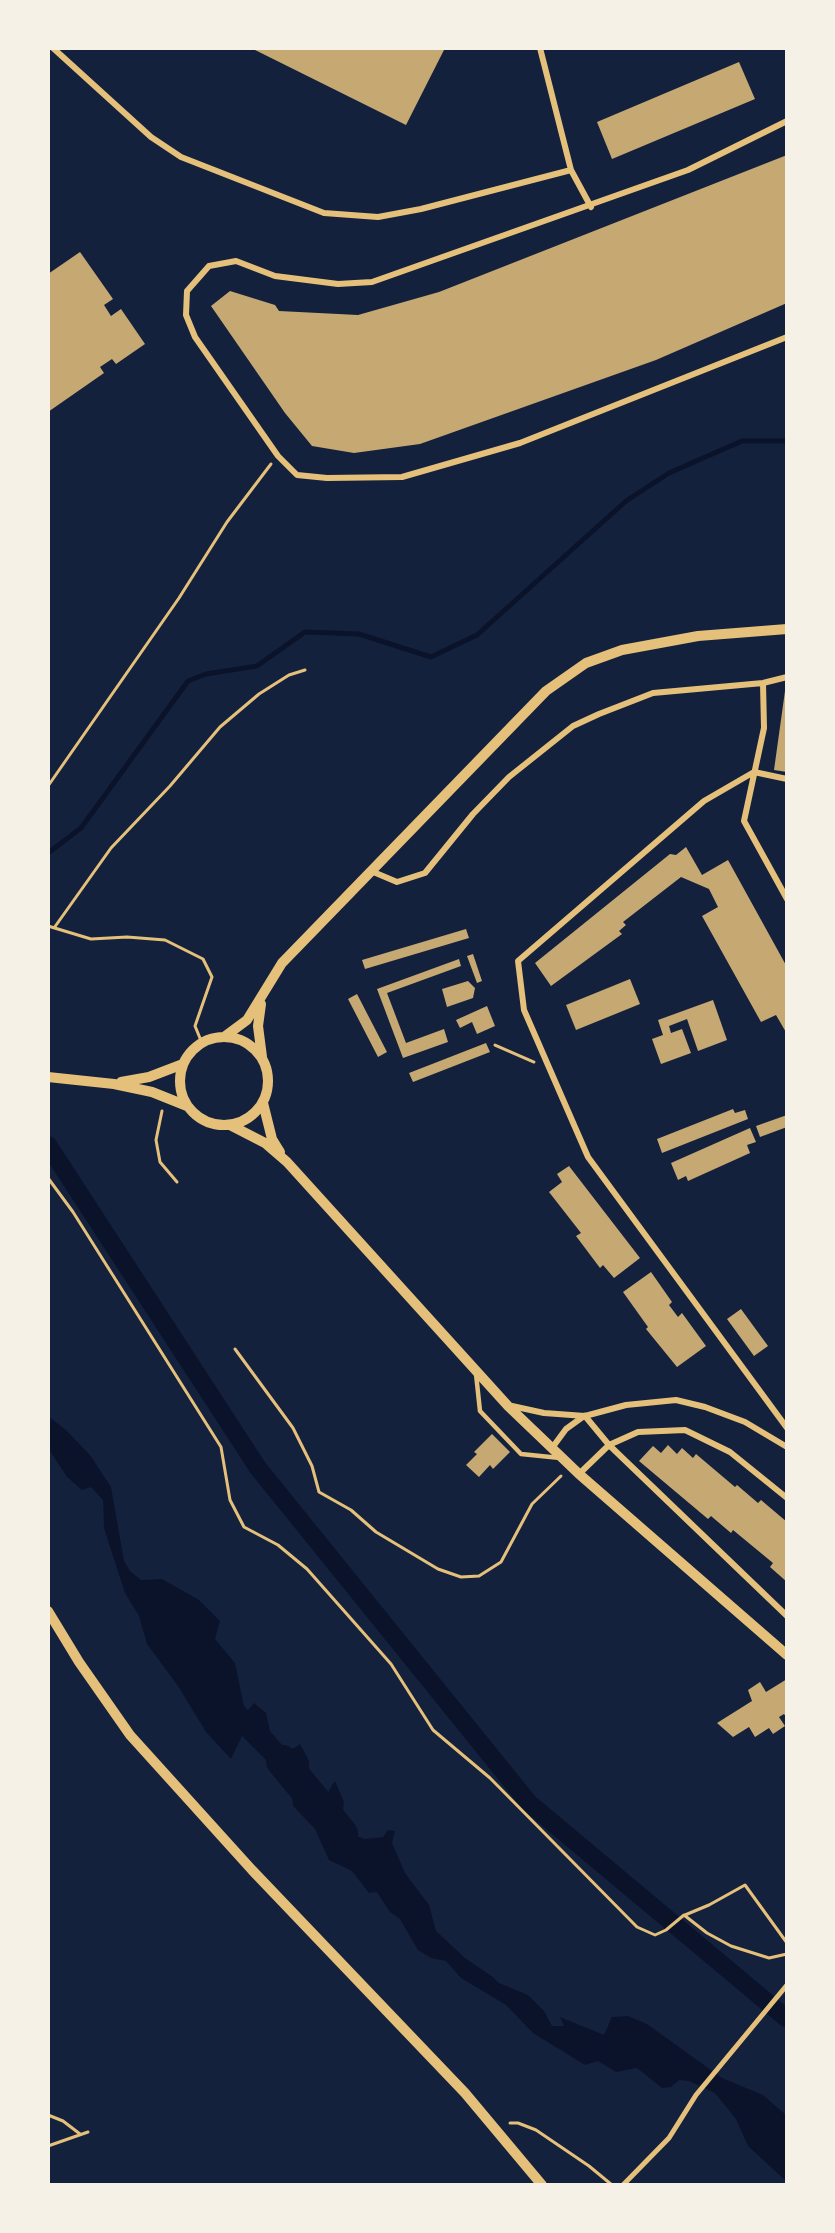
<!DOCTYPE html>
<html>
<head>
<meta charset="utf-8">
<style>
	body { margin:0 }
	#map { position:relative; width:835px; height:2233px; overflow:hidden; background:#14213d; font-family:Arial,sans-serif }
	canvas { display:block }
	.frame { position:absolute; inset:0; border:50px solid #f6f1e7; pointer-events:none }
</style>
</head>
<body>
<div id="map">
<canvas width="835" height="2233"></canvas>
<div class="frame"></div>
</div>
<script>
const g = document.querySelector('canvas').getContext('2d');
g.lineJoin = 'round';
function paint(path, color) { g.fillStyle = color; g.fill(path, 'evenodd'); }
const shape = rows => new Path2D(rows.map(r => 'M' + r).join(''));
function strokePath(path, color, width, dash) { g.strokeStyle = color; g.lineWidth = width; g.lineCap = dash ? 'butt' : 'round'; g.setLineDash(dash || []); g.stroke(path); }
paint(shape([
	[48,1416,66,1430,90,1455,111,1487,124,1561,130,1571,141,1580,162,1579,199,1600,220,1621,215,1639,235,1663,244,1706,248,1710,254,1703,266,1713,270,1731,288,1752,300,1744,309,1761,308,1792,314,1801,323,1801,327,1812,329,1790,335,1781,344,1802,342,1817,356,1836,365,1839,383,1837,388,1830,395,1831,392,1843,405,1873,429,1905,436,1931,465,1958,493,1977,499,1983,528,1995,544,2011,552,2026,564,2026,560,2017,604,2035,612,2017,628,2016,647,2024,722,2078,763,2095,787,2116,787,2182,748,2146,736,2119,715,2093,689,2081,679,2080,671,2087,662,2088,637,2068,616,2072,598,2061,585,2065,533,2033,506,2005,461,1978,446,1961,431,1958,418,1950,400,1919,390,1912,377,1892,369,1893,352,1871,329,1860,315,1829,293,1806,292,1794,270,1764,242,1736,231,1759,206,1732,178,1686,147,1644,139,1616,125,1593,112,1553,104,1528,103,1500,91,1487,82,1490,67,1477,48,1448]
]), '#0b132b');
strokePath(shape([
	[48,853,81,828,188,681,206,674,257,666,305,632,359,634,431,657,477,635,626,501,669,473,742,441,787,441]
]), '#0b132b', 5);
strokePath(shape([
	[48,1145,258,1468,529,1803,786,2018]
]), '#0b132b', 18);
strokePath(shape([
	[282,1761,342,1834]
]), '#0b132b', 32);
paint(shape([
	[251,48,445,48,406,125],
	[739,62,755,99,612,159,597,122],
	[787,155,787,303,656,360,420,444,354,453,312,446,285,413,211,306,230,291,275,305,279,311,358,315,439,292],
	[80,252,113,299,104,305,111,316,121,309,145,344,116,364,112,359,100,367,104,373,48,412,48,274],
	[785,691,787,691,787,772,774,770],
	[686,847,702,875,728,860,787,967,787,1034,776,1015,761,1022,702,916,718,907,709,889,681,877,623,922,626,925,619,931,622,934,551,986,535,963,670,854,676,855],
	[466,929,469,938,365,969,362,960],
	[473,954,482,981,477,983,467,956],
	[459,959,461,966,387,993,406,1043,444,1029,448,1042,403,1058,377,989],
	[630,979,640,1004,576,1030,566,1005],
	[468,981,475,988,473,998,447,1007,442,989],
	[357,994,387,1052,378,1057,348,999],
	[713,1000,727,1040,698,1051,687,1019,669,1026,671,1033,682,1029,691,1053,661,1064,652,1039,663,1035,658,1020],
	[487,1006,495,1026,477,1034,472,1022,460,1028,456,1020],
	[486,1043,490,1052,413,1082,409,1073],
	[733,1109,735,1113,745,1110,748,1119,662,1153,657,1139],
	[787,1115,787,1127,760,1137,756,1126],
	[750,1128,756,1142,747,1145,750,1153,688,1181,686,1176,678,1180,671,1163],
	[569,1166,640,1258,614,1278,603,1265,600,1268,576,1236,581,1233,549,1192,562,1182,557,1174],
	[651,1272,672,1302,669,1305,678,1317,682,1313,706,1346,677,1367,646,1329,648,1327,623,1292],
	[741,1309,768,1346,754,1356,727,1319],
	[492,1434,510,1452,493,1469,490,1465,479,1477,466,1465,477,1454,474,1452],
	[668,1445,677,1454,682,1448,693,1458,696,1454,735,1487,737,1485,758,1503,761,1500,787,1522,787,1582,770,1567,773,1563,733,1530,731,1533,711,1516,708,1519,639,1461,653,1446,661,1453],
	[787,1679,787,1718,784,1714,779,1717,785,1726,773,1734,769,1728,755,1737,749,1727,733,1737,717,1723,752,1701,748,1690,760,1682,766,1692]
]), '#c6a872');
strokePath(shape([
	[48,786,179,598,227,522,271,464],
	[48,926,91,939,127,937,165,940,203,959,212,977,195,1026,202,1043],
	[54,928,111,848,170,786,220,727,259,694,289,675,305,670],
	[495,1045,534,1062],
	[162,1111,156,1140,160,1162,177,1182],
	[48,1178,73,1212,221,1447,230,1500,244,1527,278,1545,307,1569,391,1664,433,1730,490,1778,637,1927,655,1935,666,1930,684,1915,707,1933,731,1946,769,1958,787,1954],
	[235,1349,293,1428,312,1466,319,1492,351,1510,376,1532,438,1569,461,1577,479,1576,501,1562,532,1504,561,1476],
	[685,1915,709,1905,745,1885,787,1943],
	[48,2115,63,2121,80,2134],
	[510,2123,518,2123,536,2130,589,2166,612,2185],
	[48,2146,88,2132]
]), '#e5c07b', 3);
strokePath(shape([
	[476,1374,480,1411,521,1454,560,1458]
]), '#e5c07b', 4.5);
strokePath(shape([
	[623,2185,669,2138,696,2095,787,1985]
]), '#e5c07b', 5);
strokePath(shape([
	[53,48,151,137,181,157,324,213,378,217,421,209,571,170],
	[540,48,571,170,591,207],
	[787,121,688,170,372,282,338,284,275,276,236,261,209,266,187,291,186,315,195,337,278,456,297,475,327,478,402,477,520,443,787,337],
	[763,683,764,728,744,821,787,899],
	[787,779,754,772,704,801,518,961,524,1010,588,1157,787,1428],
	[371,871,397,882,425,873,473,814,509,777,573,726,599,714,653,693,763,683,787,677],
	[512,1406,544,1413,585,1416,626,1405,676,1400,705,1407,745,1422,787,1447],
	[585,1416,609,1445,787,1616],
	[552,1448,566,1429,584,1416],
	[579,1474,609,1445,638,1432,685,1430,730,1452,787,1498]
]), '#e5c07b', 6);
strokePath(shape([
	[261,1004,258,1026,262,1057],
	'180 1081a44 44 0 1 1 88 0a44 44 0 1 1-88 0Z',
	[224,1037,247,1020,282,963,546,691,586,663,622,650,698,636,787,629],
	[48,1077,114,1084,152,1092,187,1106],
	[121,1082,149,1077,183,1064],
	[263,1103,272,1139,280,1152],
	[230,1125,265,1143,287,1162,508,1406,579,1474,787,1655],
	[48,1611,79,1662,130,1735,252,1870,465,2093,542,2185]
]), '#e5c07b', 10);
</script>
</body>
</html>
